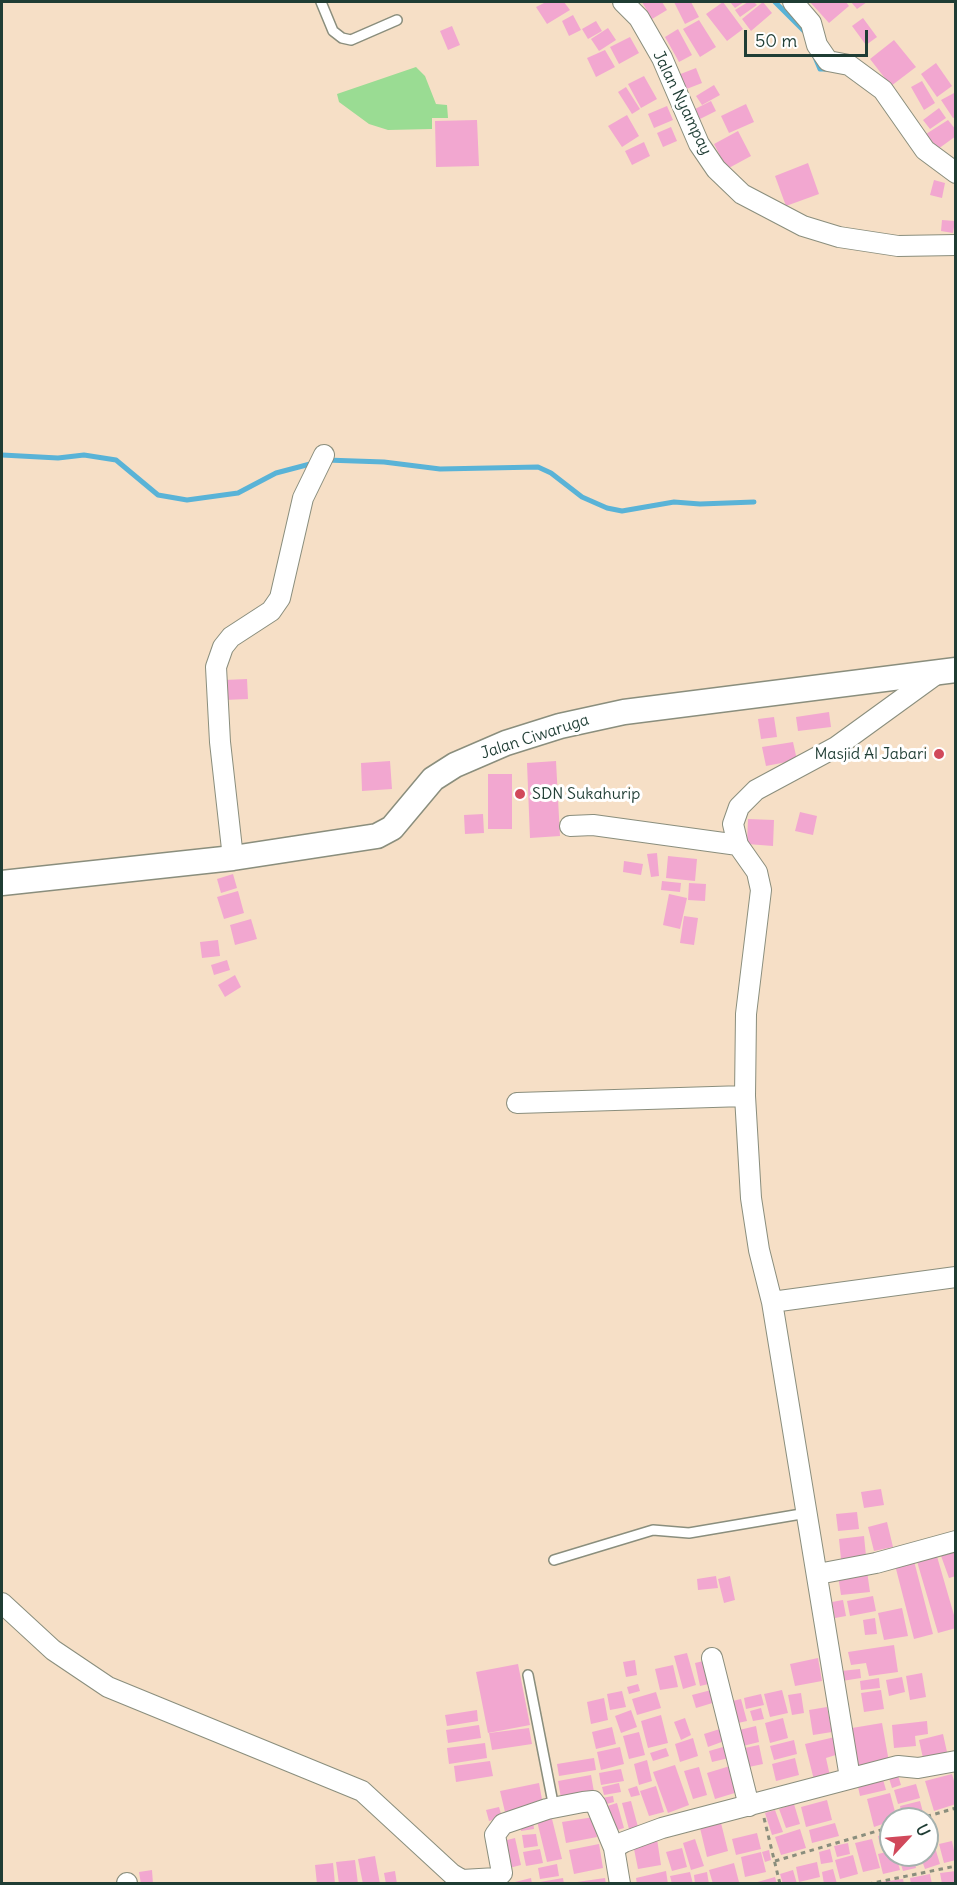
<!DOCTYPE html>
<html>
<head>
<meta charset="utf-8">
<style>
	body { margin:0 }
	#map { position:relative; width:957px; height:1885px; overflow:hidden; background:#f6dfc6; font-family:Delius,sans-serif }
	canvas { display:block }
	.frame { position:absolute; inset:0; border:3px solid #1f3d34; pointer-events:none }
	.north { position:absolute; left:879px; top:1807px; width:60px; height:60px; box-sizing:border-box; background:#fff; border:2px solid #a5b1ae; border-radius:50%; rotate:64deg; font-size:16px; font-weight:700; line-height:24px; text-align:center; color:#1f3d34 }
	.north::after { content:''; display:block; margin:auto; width:21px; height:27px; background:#d1495b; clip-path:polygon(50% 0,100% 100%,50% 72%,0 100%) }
	.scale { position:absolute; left:744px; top:30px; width:124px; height:27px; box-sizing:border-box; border:3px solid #1f3d34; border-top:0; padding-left:8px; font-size:18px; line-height:21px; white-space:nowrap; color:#1f3d34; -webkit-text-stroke:4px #fff; paint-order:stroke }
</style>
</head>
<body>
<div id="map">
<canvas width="957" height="1885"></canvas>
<div class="frame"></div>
<div class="north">U</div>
<div class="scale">50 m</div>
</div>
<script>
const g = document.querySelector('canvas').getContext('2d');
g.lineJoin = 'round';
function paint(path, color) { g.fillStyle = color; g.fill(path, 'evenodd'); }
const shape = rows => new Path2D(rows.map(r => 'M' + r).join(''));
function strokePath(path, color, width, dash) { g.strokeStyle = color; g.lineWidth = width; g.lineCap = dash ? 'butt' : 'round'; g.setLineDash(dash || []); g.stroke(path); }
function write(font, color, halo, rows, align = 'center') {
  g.font = font + ' Delius,sans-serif'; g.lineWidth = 6; g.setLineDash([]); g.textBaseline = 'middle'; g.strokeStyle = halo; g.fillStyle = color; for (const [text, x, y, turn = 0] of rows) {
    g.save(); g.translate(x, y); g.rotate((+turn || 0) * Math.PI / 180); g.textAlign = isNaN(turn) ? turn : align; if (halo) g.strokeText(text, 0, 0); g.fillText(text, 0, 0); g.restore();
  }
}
paint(shape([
	[416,67,425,76,436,104,447,105,448,118,432,118,432,129,388,130,369,124,339,102,337,94]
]), '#9adc93');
strokePath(shape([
	[775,2,807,34],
	[815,57,820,69,828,69],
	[2,455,58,458,84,455,116,460,158,495,187,500,238,493,276,473,314,463],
	[326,460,384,462,440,469,538,467,551,473,582,497,607,508,622,511,674,502,700,504,754,502]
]), '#59b3d7', 5);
paint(shape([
	[546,2,564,2,570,10,547,24,536,7],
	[642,2,662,2,667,10,652,19],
	[674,2,691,2,699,17,685,24],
	[723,2,743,29,727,41,706,14],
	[730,2,744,2,735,8],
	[748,2,754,2,757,5,740,17,735,10],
	[763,2,772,13,751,31,742,19],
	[810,2,846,2,849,6,829,23],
	[851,2,867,2,857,9],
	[573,15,581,30,569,36,562,21],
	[863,18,877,37,866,45,852,26],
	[699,20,716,47,700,57,683,29],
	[596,21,602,31,588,39,582,29],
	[452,26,460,45,448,50,440,31],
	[608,28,616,40,599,51,591,39],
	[678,29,692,55,679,62,665,37],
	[630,37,639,53,619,64,610,47],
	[894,40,916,67,891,86,870,59],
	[605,50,615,67,596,77,587,58],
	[936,63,952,86,937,97,921,74],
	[696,68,702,83,684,90,678,75],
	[644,76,657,99,641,108,628,84],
	[922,81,935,103,924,110,911,87],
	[714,85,720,95,702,105,696,96],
	[626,87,640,109,632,114,618,92],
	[954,93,956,117,953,118,941,100],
	[711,101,716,111,700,119,695,109],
	[746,104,754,122,729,133,721,116],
	[667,106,673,120,654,128,648,114],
	[939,108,946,118,930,129,923,120],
	[627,115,639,136,622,147,608,126],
	[477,120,479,166,436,167,435,121],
	[948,120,956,130,956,136,938,149,926,134],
	[671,127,677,141,663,147,657,133],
	[738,131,751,156,727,169,714,144],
	[644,142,650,156,632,165,625,151],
	[808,163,819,194,786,206,775,176],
	[934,180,945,183,942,198,930,195],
	[942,220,955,221,953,233,941,231],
	[247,679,248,699,224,700,224,680],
	[829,712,831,727,798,731,796,717],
	[774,717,777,737,761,739,758,719],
	[793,742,797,760,766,766,762,747],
	[390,761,392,789,362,791,361,763],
	[556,761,560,836,530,838,527,763],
	[488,774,512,774,512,829,488,829],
	[800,812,817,816,813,835,795,831],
	[483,814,484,833,465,834,464,815],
	[748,819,774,820,773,846,747,844],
	[657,853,659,876,651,877,647,854],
	[668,856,697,859,695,881,666,878],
	[624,861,643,864,641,875,623,872],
	[233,874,237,888,221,893,217,879],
	[662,881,681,883,680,892,661,890],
	[689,883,706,884,705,901,688,900],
	[238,891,244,913,224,919,217,897],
	[669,894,687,898,680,929,663,925],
	[684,916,698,918,694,945,680,943],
	[251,919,257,939,235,945,230,925],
	[218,940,220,956,202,958,200,942],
	[227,960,230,970,214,975,211,965],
	[235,975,241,987,225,997,218,985],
	[881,1489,884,1505,864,1508,861,1492],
	[857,1512,859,1529,838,1531,836,1514],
	[887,1522,893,1547,874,1551,868,1527],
	[864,1536,866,1556,841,1559,839,1539],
	[956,1548,956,1576,949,1578,940,1553],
	[936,1553,956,1622,956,1628,938,1633,916,1558],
	[914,1561,933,1634,914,1639,895,1565],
	[867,1571,870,1592,841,1595,838,1575],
	[716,1576,718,1588,698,1590,697,1579],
	[730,1576,735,1600,724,1603,718,1579],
	[873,1596,876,1611,850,1616,847,1601],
	[843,1600,846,1616,835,1618,832,1602],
	[902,1608,908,1636,884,1640,878,1613],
	[875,1618,877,1634,865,1635,863,1620],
	[894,1645,898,1672,869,1676,866,1663,851,1665,848,1652],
	[687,1653,696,1685,683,1689,674,1656],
	[818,1658,822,1681,795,1686,790,1664],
	[712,1659,717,1682,700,1686,695,1663],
	[635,1660,637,1675,626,1677,623,1662],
	[518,1664,530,1725,488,1733,476,1672],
	[673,1665,678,1687,660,1690,655,1669],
	[860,1669,861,1678,842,1681,841,1671],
	[922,1673,926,1697,910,1700,906,1676],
	[902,1677,905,1692,889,1696,886,1680],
	[879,1678,880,1688,861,1690,860,1681],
	[638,1684,640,1691,629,1694,627,1687],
	[715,1689,719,1701,696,1708,692,1695],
	[782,1690,788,1713,770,1717,764,1694],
	[881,1690,884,1709,864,1712,861,1693],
	[622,1691,626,1707,610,1710,607,1694],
	[656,1692,661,1708,637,1715,632,1699],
	[801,1693,804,1713,792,1715,788,1695],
	[761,1694,764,1705,746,1709,744,1698],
	[604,1698,608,1720,591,1724,587,1702],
	[741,1699,747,1721,729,1725,724,1703],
	[827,1707,832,1732,813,1735,809,1710],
	[761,1708,764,1719,753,1721,750,1711],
	[477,1710,478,1721,447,1726,445,1715],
	[631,1710,637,1727,621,1733,615,1716],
	[661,1715,668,1743,648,1748,641,1721],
	[685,1718,691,1735,681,1740,674,1722],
	[783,1718,788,1738,770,1743,765,1723],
	[927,1721,928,1734,915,1736,916,1746,894,1748,892,1725],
	[882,1723,889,1762,858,1767,852,1728],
	[479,1725,481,1738,448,1743,446,1730],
	[756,1726,759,1742,739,1747,735,1731],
	[612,1727,616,1744,596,1749,592,1732],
	[529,1728,532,1744,492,1750,489,1733],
	[723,1728,727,1740,708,1747,704,1734],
	[639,1732,645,1755,629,1759,623,1736],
	[943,1734,947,1752,923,1758,919,1740],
	[835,1737,839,1754,826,1758,830,1776,814,1780,805,1744],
	[693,1738,698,1756,680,1762,675,1744],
	[794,1740,797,1754,774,1760,770,1746],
	[485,1743,487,1758,449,1764,447,1748],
	[730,1745,733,1757,712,1762,709,1751],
	[759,1745,763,1764,744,1768,740,1749],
	[620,1747,624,1764,601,1770,597,1752],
	[666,1748,669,1756,653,1761,650,1753],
	[594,1758,596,1770,559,1776,557,1764],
	[795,1758,799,1775,776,1781,772,1764],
	[647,1760,652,1781,639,1785,634,1764],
	[490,1761,493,1776,456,1782,454,1766],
	[675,1765,689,1805,668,1813,653,1772],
	[730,1766,738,1792,715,1799,707,1773],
	[699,1767,707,1795,693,1799,684,1771],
	[621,1769,624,1781,601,1785,599,1773],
	[897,1772,901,1785,892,1788,888,1775],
	[952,1774,956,1788,956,1804,934,1811,925,1781],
	[591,1775,594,1792,561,1798,558,1781],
	[882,1776,886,1790,860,1796,857,1782],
	[539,1783,543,1805,505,1812,500,1791],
	[619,1783,621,1792,604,1795,602,1787],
	[916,1784,920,1798,898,1804,894,1790],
	[637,1786,640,1795,631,1797,628,1789],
	[656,1786,664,1812,649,1816,640,1791],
	[890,1793,897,1819,874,1827,867,1799],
	[613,1796,614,1802,603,1805,602,1798],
	[827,1800,832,1820,806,1827,801,1807],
	[631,1801,638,1827,629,1829,622,1803],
	[920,1801,924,1816,903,1819,900,1806],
	[617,1803,624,1828,611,1832,604,1807],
	[794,1804,800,1824,786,1828,779,1809],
	[499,1807,502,1817,489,1821,486,1810],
	[775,1810,783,1832,772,1835,765,1813],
	[594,1817,597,1837,566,1843,562,1822],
	[552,1819,562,1859,547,1862,537,1821],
	[533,1821,534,1829,521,1831,520,1823],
	[721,1823,728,1851,707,1857,700,1828],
	[835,1823,839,1836,812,1843,809,1830],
	[800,1829,806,1848,781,1855,775,1837],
	[930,1831,940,1864,925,1869,920,1855,927,1855,927,1832],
	[757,1833,761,1849,736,1855,732,1839],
	[891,1833,891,1843,880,1845,878,1836],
	[536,1834,538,1846,524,1848,522,1835],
	[515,1838,521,1865,509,1868,503,1841],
	[657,1839,661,1865,638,1869,633,1844],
	[695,1839,704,1866,691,1870,683,1843],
	[872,1839,880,1868,863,1872,855,1843],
	[952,1841,956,1860,944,1863,939,1844],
	[848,1843,850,1854,837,1857,834,1846],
	[599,1844,603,1868,574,1874,569,1850],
	[682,1848,687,1867,672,1871,666,1852],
	[540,1849,543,1863,526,1866,523,1852],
	[830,1849,833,1862,821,1864,819,1852],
	[769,1850,771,1860,765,1862,762,1852],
	[891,1851,891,1855,896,1855,900,1870,883,1874,878,1854],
	[761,1852,766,1872,745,1877,741,1857],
	[853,1855,858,1874,840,1879,835,1860],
	[898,1855,913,1855,916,1868,903,1871],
	[375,1856,380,1884,363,1884,358,1859],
	[355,1860,358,1884,339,1884,336,1862],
	[817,1862,820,1877,799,1882,796,1867],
	[333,1863,335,1884,317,1884,315,1865],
	[734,1863,739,1882,713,1884,709,1870],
	[557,1864,559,1876,540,1879,538,1868],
	[833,1869,837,1884,824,1884,822,1872],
	[152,1870,153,1884,141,1884,139,1872],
	[793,1870,797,1884,783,1884,780,1874],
	[395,1871,397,1884,386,1884,384,1873],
	[666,1871,668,1884,637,1884,636,1878],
	[956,1871,956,1884,942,1884,940,1873],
	[690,1872,693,1884,672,1884,670,1876],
	[707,1872,709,1884,695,1884,694,1875],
	[930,1874,932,1884,911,1884,910,1878],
	[775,1877,777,1884,754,1884,754,1883],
	[531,1878,532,1884,512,1884,511,1883],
	[563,1878,564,1884,540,1884,540,1882],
	[605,1878,606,1884,577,1884,577,1882],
	[903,1879,904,1884,881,1884,881,1882]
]), '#f2a7d0');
const service = shape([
	[321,2,333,31,342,38,351,40,397,20],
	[554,1560,653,1530,689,1533,807,1513],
	[528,1675,554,1808]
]);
const minor = shape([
	[623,2,639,18,662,58,699,144,716,169,742,194,803,226,839,237,898,246,956,245],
	[793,2,811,23,817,45,828,61,849,65,883,90,925,150,956,173],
	[570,826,593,825,738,845],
	[233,858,220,742,216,667,223,647,231,637,271,611,280,598,303,498,324,455],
	[517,1103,745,1096],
	[772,1302,956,1277],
	[818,1574,876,1563,956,1541],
	[2,1603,53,1650,108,1687,362,1791,452,1874,462,1880,497,1878,502,1873,495,1835,503,1824,547,1809,583,1802,593,1801,596,1805,614,1848],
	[712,1658,749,1806],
	[850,1778,772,1302,759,1250,751,1198,745,1096,746,1014,761,890,757,872,738,845,733,824,739,807,756,790,836,747,938,673],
	[127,1883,127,1884],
	[620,1884,614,1848,624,1842,662,1828,898,1766,918,1768,956,1761]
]);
const tertiary = shape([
	[2,883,233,858,377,836,392,828,433,779,455,765,506,743,560,726,624,712,956,670]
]);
strokePath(service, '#8a8e7d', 12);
strokePath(minor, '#8a8e7d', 22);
strokePath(tertiary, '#8a8e7d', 27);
strokePath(shape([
	[764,1818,780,1884],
	[918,1819,956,1808],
	[775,1861,891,1827],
	[868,1884,956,1866]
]), '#8a8e7d', 3, [4.5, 4.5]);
strokePath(service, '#fff', 9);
strokePath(minor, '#fff', 20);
strokePath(tertiary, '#fff', 24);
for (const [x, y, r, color] of [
	[939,754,6,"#d1495b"],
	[520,794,6,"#d1495b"]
]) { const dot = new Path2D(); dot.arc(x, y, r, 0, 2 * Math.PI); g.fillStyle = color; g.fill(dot); strokePath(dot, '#fff', 2); }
write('16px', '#1f3d34', '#fff', [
	["Jalan Nyampay",682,103,64],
	["Jalan Ciwaruga",535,737,-18]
]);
write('16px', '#1f3d34', '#fff', [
	["Masjid Al Jabari",927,754],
	["SDN Sukahurip",532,794,"left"]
], 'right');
</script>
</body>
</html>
